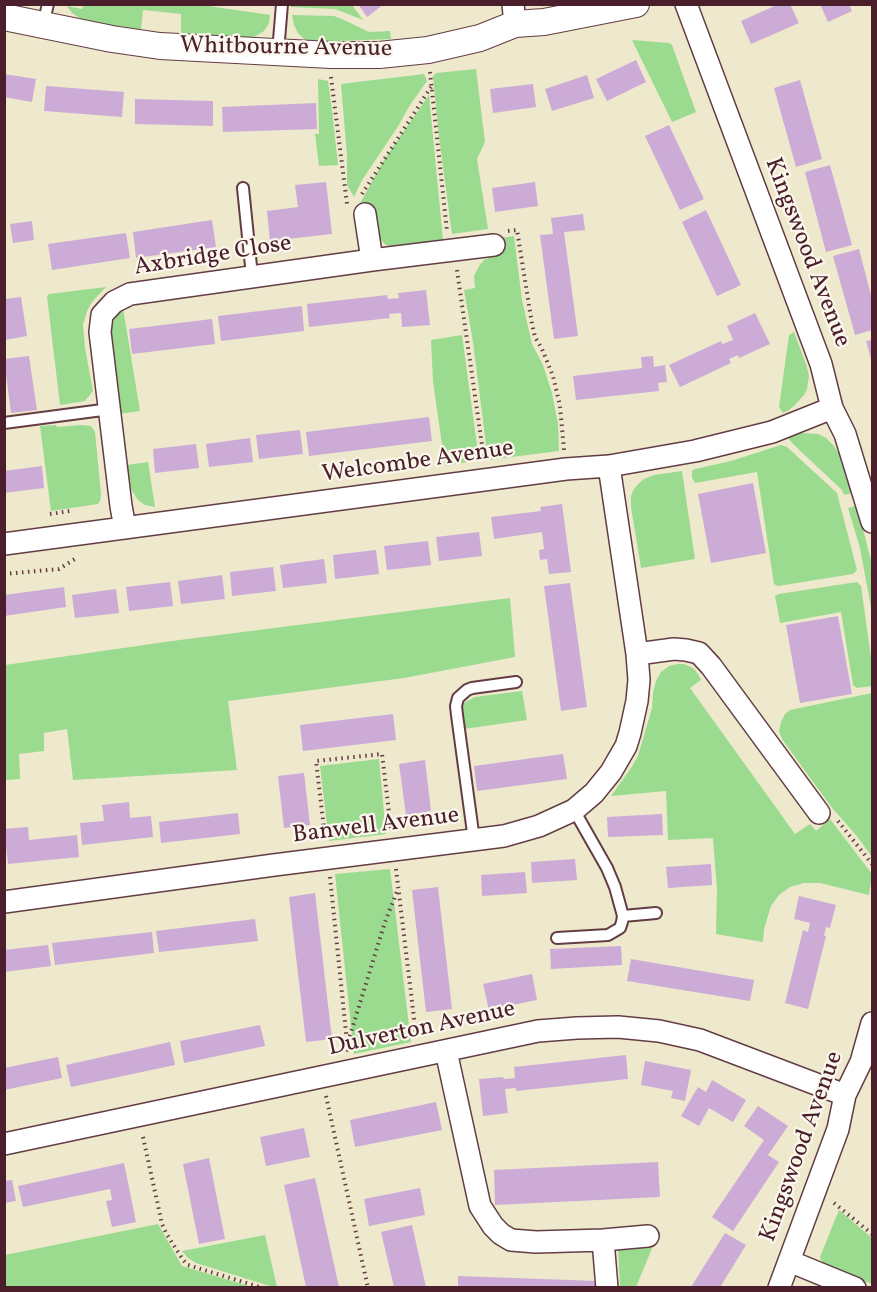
<!DOCTYPE html>
<html>
<head>
<meta charset="utf-8">
<style>
	body { margin:0 }
	#map { position:relative; width:877px; height:1292px; overflow:hidden; background:#eee8cc; font-family:Vollkorn,serif }
	canvas { display:block }
	.frame { position:absolute; inset:0; border:6px solid #4a1f2b; pointer-events:none }
</style>
</head>
<body>
<div id="map">
<canvas width="877" height="1292"></canvas>
<div class="frame"></div>
</div>
<script>
const g = document.querySelector('canvas').getContext('2d');
g.lineJoin = 'round';
function paint(path, color) { g.fillStyle = color; g.fill(path, 'evenodd'); }
const shape = rows => new Path2D(rows.map(r => 'M' + r).join(''));
function strokePath(path, color, width, dash) { g.strokeStyle = color; g.lineWidth = width; g.lineCap = dash ? 'butt' : 'round'; g.setLineDash(dash || []); g.stroke(path); }
function write(font, color, halo, rows, align = 'center') {
  g.font = font + ' Vollkorn,serif'; g.lineWidth = 4.5; g.setLineDash([]); g.textBaseline = 'middle'; g.strokeStyle = halo; g.fillStyle = color; for (const [text, x, y, turn = 0] of rows) {
    g.save(); g.translate(x, y); g.rotate((+turn || 0) * Math.PI / 180); g.textAlign = isNaN(turn) ? turn : align; if (halo) g.strokeText(text, 0, 0); g.fillText(text, 0, 0); g.restore();
  }
}
paint(shape([
	[84,4,202,5,270,15,269,23,264,31,256,36,249,39,181,34,181,14,143,10,141,30,86,23,71,12,67,6,82,9],
	[291,5,352,5,363,20,335,9,291,7],
	[292,15,334,16,342,19,369,32,390,31,391,39,312,42,304,39,298,33,294,25],
	[632,40,669,43,672,45,696,112,672,122],
	[476,69,485,142,477,159,488,229,452,234,439,137,433,76,436,73],
	[424,74,427,81,410,105,397,128,362,180,354,197,347,185,347,156,341,84],
	[318,79,328,81,332,110,338,165,319,166,315,134,319,134],
	[429,95,443,240,394,247,386,245,378,237,357,209,384,160],
	[514,236,522,300,532,344,543,365,552,393,558,424,559,451,488,460,473,342,464,290,475,288,474,276,479,266,484,260,500,253,499,238],
	[106,287,92,302,87,311,83,325,85,348,93,391,85,401,60,405,47,296,49,294],
	[123,308,140,411,119,414,108,334,110,326],
	[794,332,806,364,809,376,807,389,804,395,794,406,789,410,783,413,779,407,789,335],
	[462,335,479,460,445,466,433,382,431,340],
	[56,425,57,427,81,425,91,426,95,432,101,494,100,501,98,504,51,511,40,426],
	[802,433,818,434,826,438,834,446,840,455,852,493,844,495,842,490,793,444,788,438],
	[781,445,787,447,837,493,857,570,853,574,778,586,774,584,757,472,695,483,692,478,692,471,695,469,731,461],
	[148,462,155,507,145,505,138,500,129,486,127,465],
	[682,471,695,559,641,568,631,507,631,496,634,489,638,484,644,479,654,475],
	[855,506,864,533,872,565,872,613,860,548,848,508],
	[857,582,861,586,872,665,872,686,857,688,853,685,841,612,780,623,775,596,779,594],
	[510,598,515,657,404,678,228,701,237,770,73,780,67,729,44,733,44,751,19,754,20,779,5,780,5,665,172,641],
	[677,664,684,664,693,668,698,674,701,680,690,688,795,834,810,824,816,831,830,819,872,874,869,895,820,883,804,883,790,887,779,895,771,906,764,929,763,942,716,934,717,890,713,838,668,840,666,791,611,796,631,768,638,756,652,708,653,693,656,681,661,672,669,666],
	[522,691,527,720,464,729,462,707,464,703,469,700,475,697],
	[872,693,872,857,856,835,833,809,808,775,782,739,779,731,781,722,785,714,790,710],
	[379,759,386,834,329,841,320,766],
	[390,869,411,1042,354,1054,335,874],
	[839,1210,872,1238,872,1284,830,1267,824,1264,821,1260,820,1257],
	[158,1224,182,1266,252,1287,5,1287,5,1255],
	[265,1235,277,1287,273,1287,196,1263,188,1258,182,1251],
	[653,1246,636,1287,620,1287,618,1247]
]), '#9bdb90');
paint(shape([
	[358,4,384,4,367,17],
	[779,4,790,4,799,23,751,44,741,21],
	[820,4,849,4,852,11,828,22],
	[636,60,646,82,607,101,596,79],
	[4,74,36,79,32,102,4,97],
	[587,75,594,98,552,111,545,89],
	[800,80,822,159,796,167,774,88],
	[533,84,536,107,493,113,490,89],
	[46,86,124,92,122,117,44,111],
	[135,99,213,101,213,126,135,124],
	[316,103,317,129,223,132,222,107],
	[669,125,704,199,680,210,645,136],
	[830,165,852,245,826,252,805,172],
	[326,182,332,234,270,241,267,211,298,207,295,185],
	[535,182,538,206,495,212,492,188],
	[706,210,741,285,717,296,682,222],
	[583,214,585,230,564,232,578,336,554,339,540,235,553,234,551,218],
	[212,220,216,247,136,258,133,232],
	[32,221,34,240,13,243,10,224],
	[126,233,130,258,52,270,48,244],
	[859,249,872,299,872,330,855,335,833,256],
	[426,290,430,325,402,327,401,313,389,314,390,318,309,327,307,304,387,295,388,299,399,298,398,293],
	[21,297,27,336,5,340,5,299],
	[302,306,304,331,221,341,218,316],
	[755,313,770,344,739,358,738,355,729,359,731,363,680,387,669,365,721,341,722,344,733,340,727,326],
	[212,319,215,344,132,354,129,329],
	[872,340,872,362,866,341],
	[29,356,37,410,11,413,4,359],
	[653,356,654,367,665,365,667,382,658,383,659,391,576,400,573,376,642,368,641,357],
	[429,417,432,441,309,456,306,432],
	[300,430,303,454,259,459,256,435],
	[250,438,253,462,209,467,206,444],
	[196,444,199,468,155,473,153,449],
	[42,466,44,488,4,493,4,471],
	[753,483,766,553,711,563,698,494],
	[562,504,571,572,549,574,547,559,540,560,539,550,544,549,542,532,494,539,491,517,541,511,540,507],
	[479,532,482,556,439,561,436,537],
	[428,541,431,565,387,570,384,546],
	[376,550,379,574,335,579,333,555],
	[324,559,327,583,283,588,280,565],
	[273,567,276,591,232,596,230,572],
	[222,575,225,599,181,604,178,581],
	[170,582,173,606,129,611,126,587],
	[570,583,587,707,561,711,544,586],
	[64,587,66,607,4,616,4,595],
	[116,589,119,613,75,618,72,595],
	[838,616,852,694,800,703,786,625],
	[393,714,396,740,303,751,300,725],
	[563,754,567,779,477,791,474,766],
	[425,760,431,811,406,815,399,764],
	[304,773,310,825,284,828,278,776],
	[129,802,130,818,151,816,153,837,82,845,80,823,104,821,102,805],
	[238,813,240,834,161,843,159,822],
	[662,814,663,835,608,837,607,817],
	[28,827,29,840,77,835,79,857,8,864,4,829],
	[575,859,577,880,532,883,531,862],
	[711,864,712,885,668,888,666,867],
	[525,872,527,893,482,896,481,875],
	[438,887,452,1009,426,1012,412,890],
	[315,893,332,1039,306,1042,289,897],
	[799,896,836,905,830,928,826,927,824,936,826,936,808,1009,785,1003,803,930,808,932,810,923,794,919],
	[255,919,258,941,159,952,156,931],
	[152,932,154,953,55,965,52,943],
	[48,945,51,966,4,972,4,950],
	[621,946,622,965,551,969,550,949],
	[631,959,754,980,750,1001,627,981],
	[532,974,537,1000,489,1010,483,984],
	[260,1025,265,1046,184,1063,180,1041],
	[170,1042,175,1065,71,1087,66,1065],
	[626,1055,628,1079,516,1091,516,1088,505,1089,508,1113,483,1116,479,1079,503,1077,504,1079,515,1078,514,1067],
	[58,1057,62,1078,4,1090,4,1068],
	[645,1061,691,1070,685,1101,671,1098,673,1091,641,1085],
	[712,1080,746,1100,733,1122,709,1108,699,1126,681,1116,698,1087,706,1092],
	[436,1102,442,1130,355,1147,350,1120],
	[758,1106,788,1126,768,1155,779,1162,733,1231,712,1217,764,1140,744,1126],
	[304,1128,310,1157,266,1166,260,1137],
	[209,1158,225,1239,199,1244,183,1164],
	[658,1162,660,1197,495,1205,494,1170],
	[124,1163,136,1222,112,1227,106,1201,112,1200,110,1189,23,1207,18,1186],
	[315,1178,339,1287,306,1287,284,1185],
	[12,1180,16,1201,4,1203,4,1181],
	[420,1188,425,1215,369,1226,364,1199],
	[412,1225,426,1287,394,1287,381,1232],
	[725,1233,746,1245,722,1284,720,1287,691,1287],
	[458,1276,597,1281,596,1287,458,1287]
]), '#ccacd6');
const service = shape([
	[43,25,48,4],
	[278,52,282,4],
	[243,188,252,276],
	[4,423,110,409],
	[474,840,457,715,456,706,458,698,467,690,472,688,516,682],
	[623,916,656,913],
	[557,938,608,935,620,928,622,922,623,916,615,887,607,868,574,810]
]);
const minor = shape([
	[513,4,515,24],
	[686,4,821,364,832,408,845,434,872,522],
	[365,214,372,260],
	[125,528,121,506,100,332,102,315,114,302,130,294,372,260,494,245],
	[4,544,566,469,609,466,695,451,772,432,832,408],
	[637,654,674,649,686,650,699,653,711,666,819,813],
	[4,902,274,865,504,836,539,826,574,810,594,793,611,772,626,746,630,733,637,701,639,680,637,654,609,466],
	[446,1051,480,1206,493,1226,501,1234,511,1240,536,1242,603,1240,648,1236],
	[4,1144,538,1031,577,1028,618,1027,659,1031,700,1040,845,1095],
	[603,1240,607,1288],
	[789,1261,855,1288],
	[779,1288,838,1129,845,1095,861,1062,872,1023]
]);
const tertiary = shape([
	[4,17,112,39,160,46,331,55,379,55,428,50,480,38,515,24,544,22,636,4]
]);
strokePath(service, '#633d43', 14);
strokePath(minor, '#633d43', 24);
strokePath(tertiary, '#633d43', 28);
strokePath(shape([
	[430,72,447,231],
	[331,77,347,204],
	[362,194,431,87],
	[508,231,517,230,532,324,535,337,542,349,553,376,560,406,564,450],
	[457,270,484,459],
	[50,514,70,511],
	[4,574,59,569,78,557],
	[838,821,872,864],
	[325,837,316,761,382,754,391,829],
	[396,869,416,1035],
	[330,877,348,1052],
	[348,1042,385,922,398,889],
	[326,1096,368,1288],
	[143,1137,162,1224,166,1233,183,1260,188,1265,263,1288],
	[834,1203,872,1234]
]), '#633d43', 4, [1.5, 4.5]);
strokePath(service, '#fff', 10);
strokePath(minor, '#fff', 21);
strokePath(tertiary, '#fff', 26);
write('24px', '#4a1f2b', '#fbf7ec', [
	["Whitbourne Avenue",286,49,1],
	["Kingswood Avenue",806,253,69],
	["Axbridge Close",213,257,-9],
	["Welcombe Avenue",418,463,-8],
	["Banwell Avenue",376,827,-7],
	["Dulverton Avenue",422,1030,-12],
	["Kingswood Avenue",803,1147,-70]
]);
</script>
</body>
</html>
